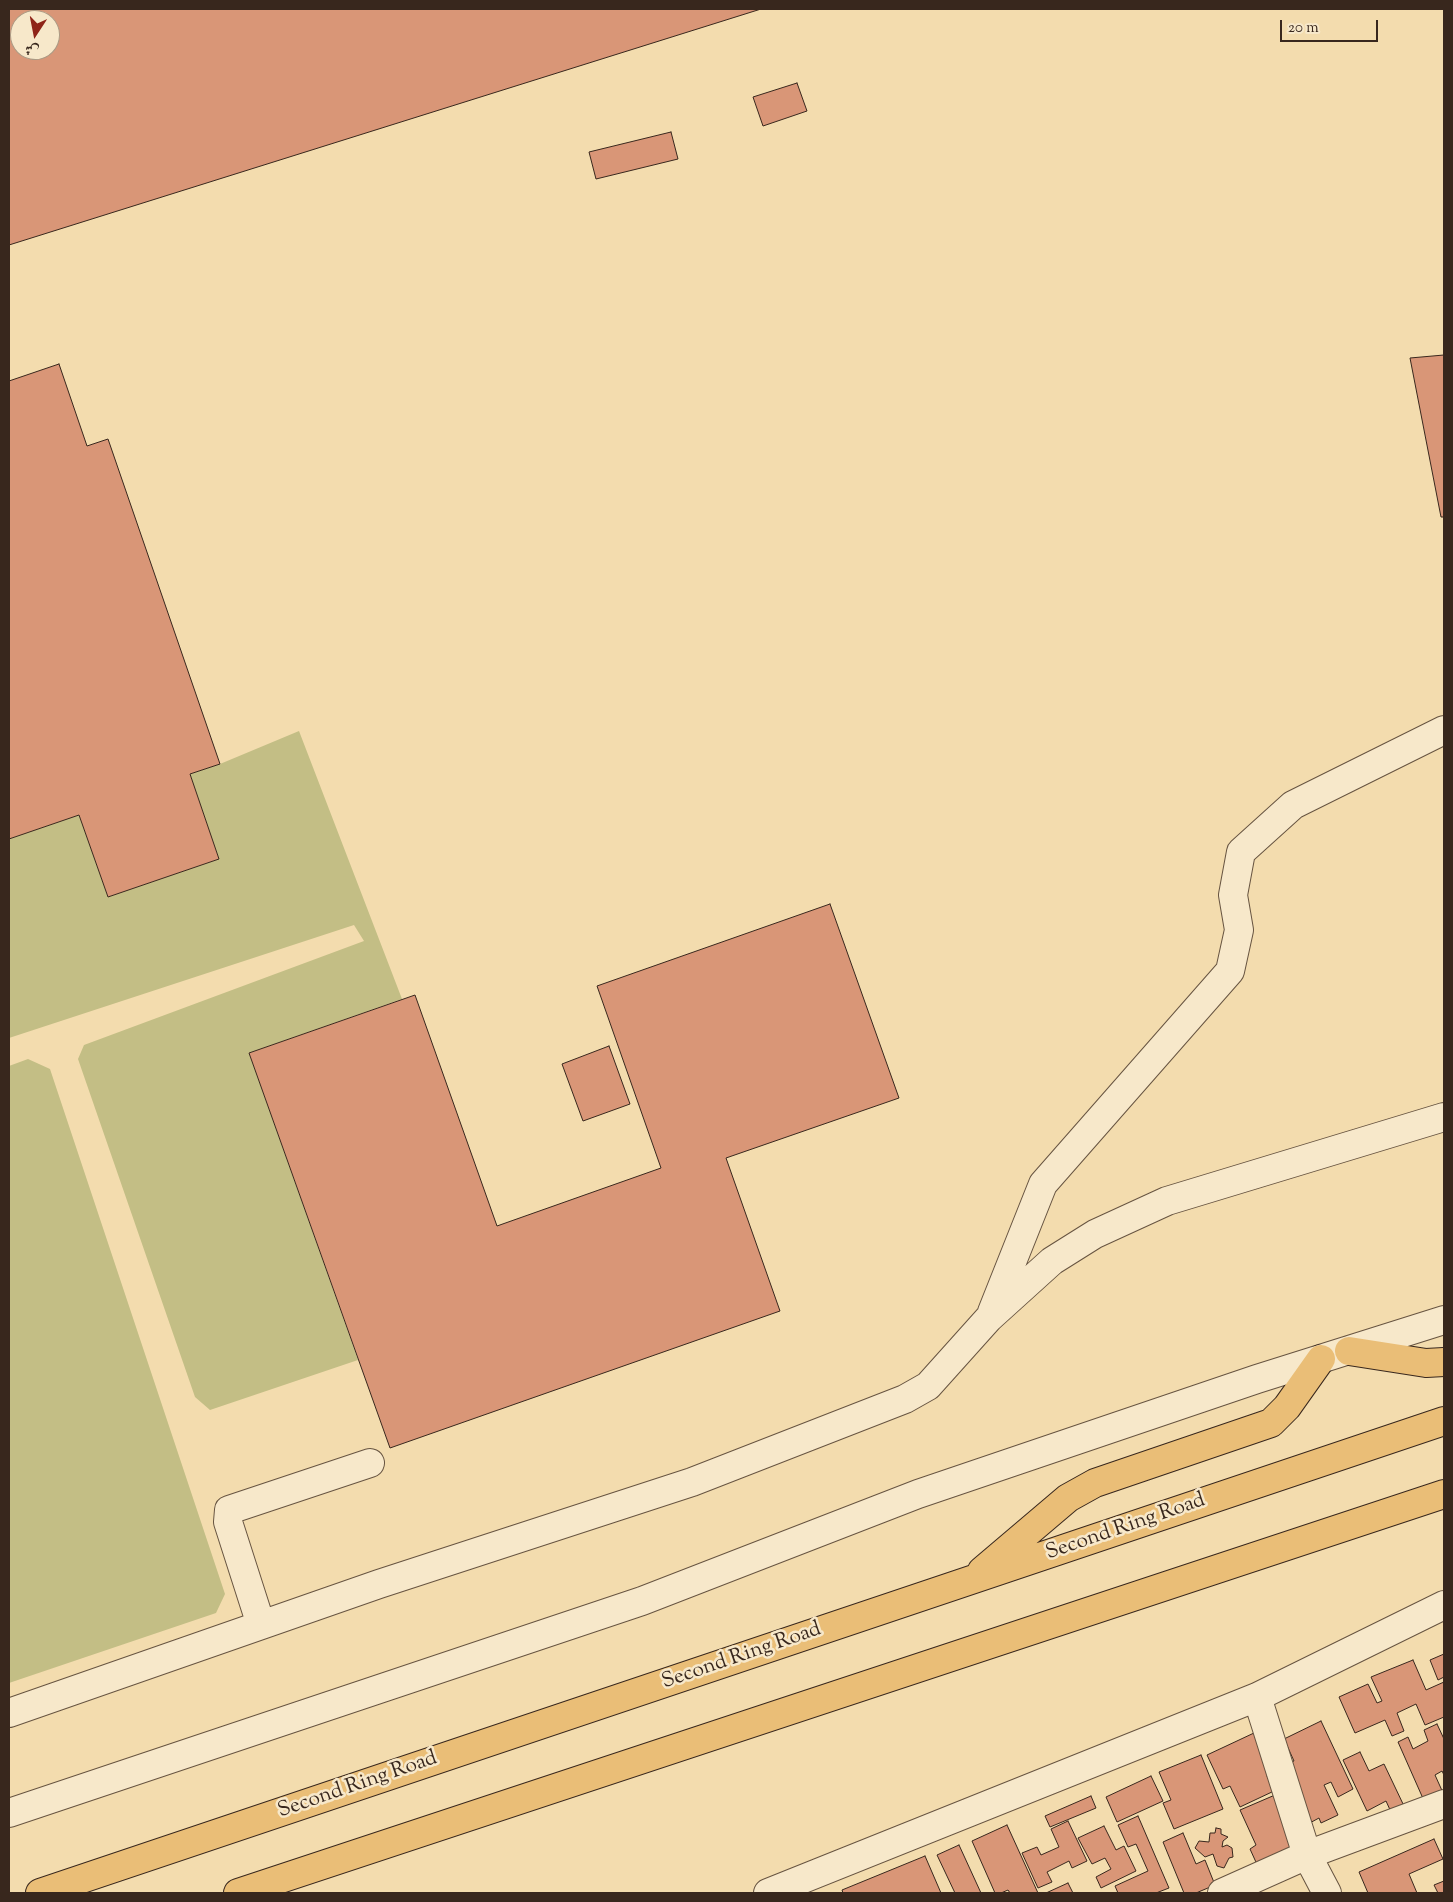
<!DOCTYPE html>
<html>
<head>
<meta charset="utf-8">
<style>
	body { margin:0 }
	#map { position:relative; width:1453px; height:1902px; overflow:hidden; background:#f3dcae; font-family:"Sorts Mill Goudy",Amiri,serif }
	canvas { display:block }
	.frame { position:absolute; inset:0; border:10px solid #38271d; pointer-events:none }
	.north { position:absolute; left:10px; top:10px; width:50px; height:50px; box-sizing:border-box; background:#f7e8ca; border:1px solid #ab9b85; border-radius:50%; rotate:191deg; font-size:14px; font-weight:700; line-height:20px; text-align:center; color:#38271d }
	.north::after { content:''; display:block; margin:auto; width:18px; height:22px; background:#8f2418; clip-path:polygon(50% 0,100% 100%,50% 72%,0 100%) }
	.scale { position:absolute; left:1280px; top:20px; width:98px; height:22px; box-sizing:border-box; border:2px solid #38271d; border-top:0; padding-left:6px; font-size:15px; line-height:18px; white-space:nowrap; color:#38271d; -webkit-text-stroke:4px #f7e8ca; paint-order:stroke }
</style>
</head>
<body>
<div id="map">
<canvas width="1453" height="1902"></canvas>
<div class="frame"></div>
<div class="north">ش</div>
<div class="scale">20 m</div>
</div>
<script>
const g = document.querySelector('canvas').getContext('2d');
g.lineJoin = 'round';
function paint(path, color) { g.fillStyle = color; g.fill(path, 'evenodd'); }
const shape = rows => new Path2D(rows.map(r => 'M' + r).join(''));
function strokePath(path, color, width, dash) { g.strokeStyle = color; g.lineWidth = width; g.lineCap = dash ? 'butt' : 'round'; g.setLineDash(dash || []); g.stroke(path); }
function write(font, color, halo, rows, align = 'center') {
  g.font = font + ' "Sorts Mill Goudy",serif'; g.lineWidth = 5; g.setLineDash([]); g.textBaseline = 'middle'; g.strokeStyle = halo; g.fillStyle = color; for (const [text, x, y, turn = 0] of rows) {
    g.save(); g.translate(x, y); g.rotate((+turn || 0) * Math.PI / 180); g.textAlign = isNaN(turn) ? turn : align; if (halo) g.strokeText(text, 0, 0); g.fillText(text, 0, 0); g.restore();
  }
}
paint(shape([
	[299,731,402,999,249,1053,358,1360,210,1410,195,1397,78,1059,84,1045,364,941,354,925,9,1038,9,839,79,815,108,897,219,859,190,774,220,764],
	[28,1059,50,1069,225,1594,216,1613,9,1683,9,1066]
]), '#c3be85');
const building = shape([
	[9,9,761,9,9,245,9,9],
	[20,20,50,20,50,50,20,50,20,20],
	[797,83,807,111,763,126,753,97,797,83],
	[671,132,678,159,596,179,589,152,671,132],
	[1444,355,1444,517,1441,517,1410,358,1444,355],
	[59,364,87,446,108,439,220,764,190,774,219,859,108,897,79,815,9,839,9,381,59,364],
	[830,904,899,1098,726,1158,780,1311,390,1448,249,1053,415,995,497,1226,661,1168,597,986,830,904],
	[609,1046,630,1104,583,1121,562,1064,609,1046],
	[1444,1654,1444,1677,1438,1680,1430,1660,1444,1654],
	[1413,1660,1426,1690,1444,1682,1444,1717,1425,1725,1416,1704,1397,1713,1404,1731,1392,1736,1385,1720,1355,1733,1339,1697,1368,1684,1377,1703,1382,1701,1371,1677,1413,1660],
	[1321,1721,1353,1789,1338,1797,1331,1782,1324,1785,1338,1815,1321,1823,1319,1818,1306,1825,1284,1765,1294,1761,1284,1739,1321,1721],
	[1437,1724,1444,1739,1444,1775,1442,1771,1435,1775,1444,1795,1425,1803,1398,1742,1408,1737,1413,1749,1428,1741,1424,1730,1437,1724],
	[1254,1733,1272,1775,1267,1776,1274,1791,1240,1807,1230,1786,1223,1789,1207,1755,1254,1733],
	[1360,1752,1369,1771,1384,1764,1404,1806,1391,1812,1386,1801,1367,1811,1343,1760,1360,1752],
	[1201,1755,1223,1809,1174,1829,1163,1803,1171,1800,1159,1772,1201,1755],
	[1151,1776,1163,1801,1117,1822,1106,1797,1151,1776],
	[1275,1795,1301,1853,1260,1871,1250,1849,1256,1845,1240,1810,1275,1795],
	[1091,1796,1096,1808,1050,1827,1045,1816,1091,1796],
	[1138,1816,1169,1888,1156,1893,1118,1893,1115,1886,1148,1871,1136,1844,1128,1847,1118,1825,1138,1816],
	[1068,1821,1087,1861,1072,1868,1069,1861,1047,1872,1052,1882,1038,1888,1022,1853,1037,1847,1041,1855,1059,1847,1051,1829,1068,1821],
	[1007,1825,1038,1893,1010,1893,1008,1890,1001,1893,995,1893,972,1841,1007,1825],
	[1104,1826,1116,1850,1124,1846,1136,1871,1101,1888,1096,1877,1111,1869,1105,1858,1092,1864,1078,1838,1104,1826],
	[1216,1828,1221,1829,1221,1834,1228,1837,1223,1841,1222,1847,1227,1845,1232,1848,1233,1857,1229,1858,1224,1868,1217,1866,1213,1854,1205,1857,1195,1848,1199,1841,1209,1842,1210,1833,1215,1833,1216,1828],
	[1183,1833,1196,1864,1205,1860,1215,1885,1196,1893,1184,1893,1163,1842,1183,1833],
	[1434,1839,1443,1859,1409,1874,1417,1893,1368,1893,1359,1872,1434,1839],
	[959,1845,981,1893,955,1893,937,1855,959,1845],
	[925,1856,941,1893,843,1893,842,1890,925,1856],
	[1444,1881,1444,1893,1438,1893,1434,1885,1444,1881],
	[1068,1883,1073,1893,1046,1893,1068,1883]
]);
paint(building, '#d99677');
strokePath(building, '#38271d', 1);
const minor = shape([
	[992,1312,1043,1184,1230,971,1239,930,1233,895,1241,852,1293,805,1444,730],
	[261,1625,228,1522,229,1510,370,1463],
	[1257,1697,1307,1855,1327,1893],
	[9,1713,379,1584,692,1482,905,1399,928,1386,989,1318,1052,1261,1095,1234,1167,1201,1444,1117],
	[9,1813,642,1601,918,1494,1257,1379,1444,1320],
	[768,1893,1257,1697,1444,1605],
	[1222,1893,1307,1855,1444,1804]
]);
const highway = shape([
	[1349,1351,1426,1363,1444,1362],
	[982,1571,1068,1498,1095,1483,1271,1423,1287,1407,1321,1359],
	[40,1893,1444,1421],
	[238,1893,1444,1494]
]);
strokePath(minor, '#675441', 30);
strokePath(highway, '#38271d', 30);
strokePath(minor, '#f7e8ca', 28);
strokePath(highway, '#eabe77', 28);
write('21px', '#38271d', '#f7e8ca', [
	["Second Ring Road",1126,1528,-19],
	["Second Ring Road",742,1657,-19],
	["Second Ring Road",358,1786,-19]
]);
</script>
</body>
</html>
